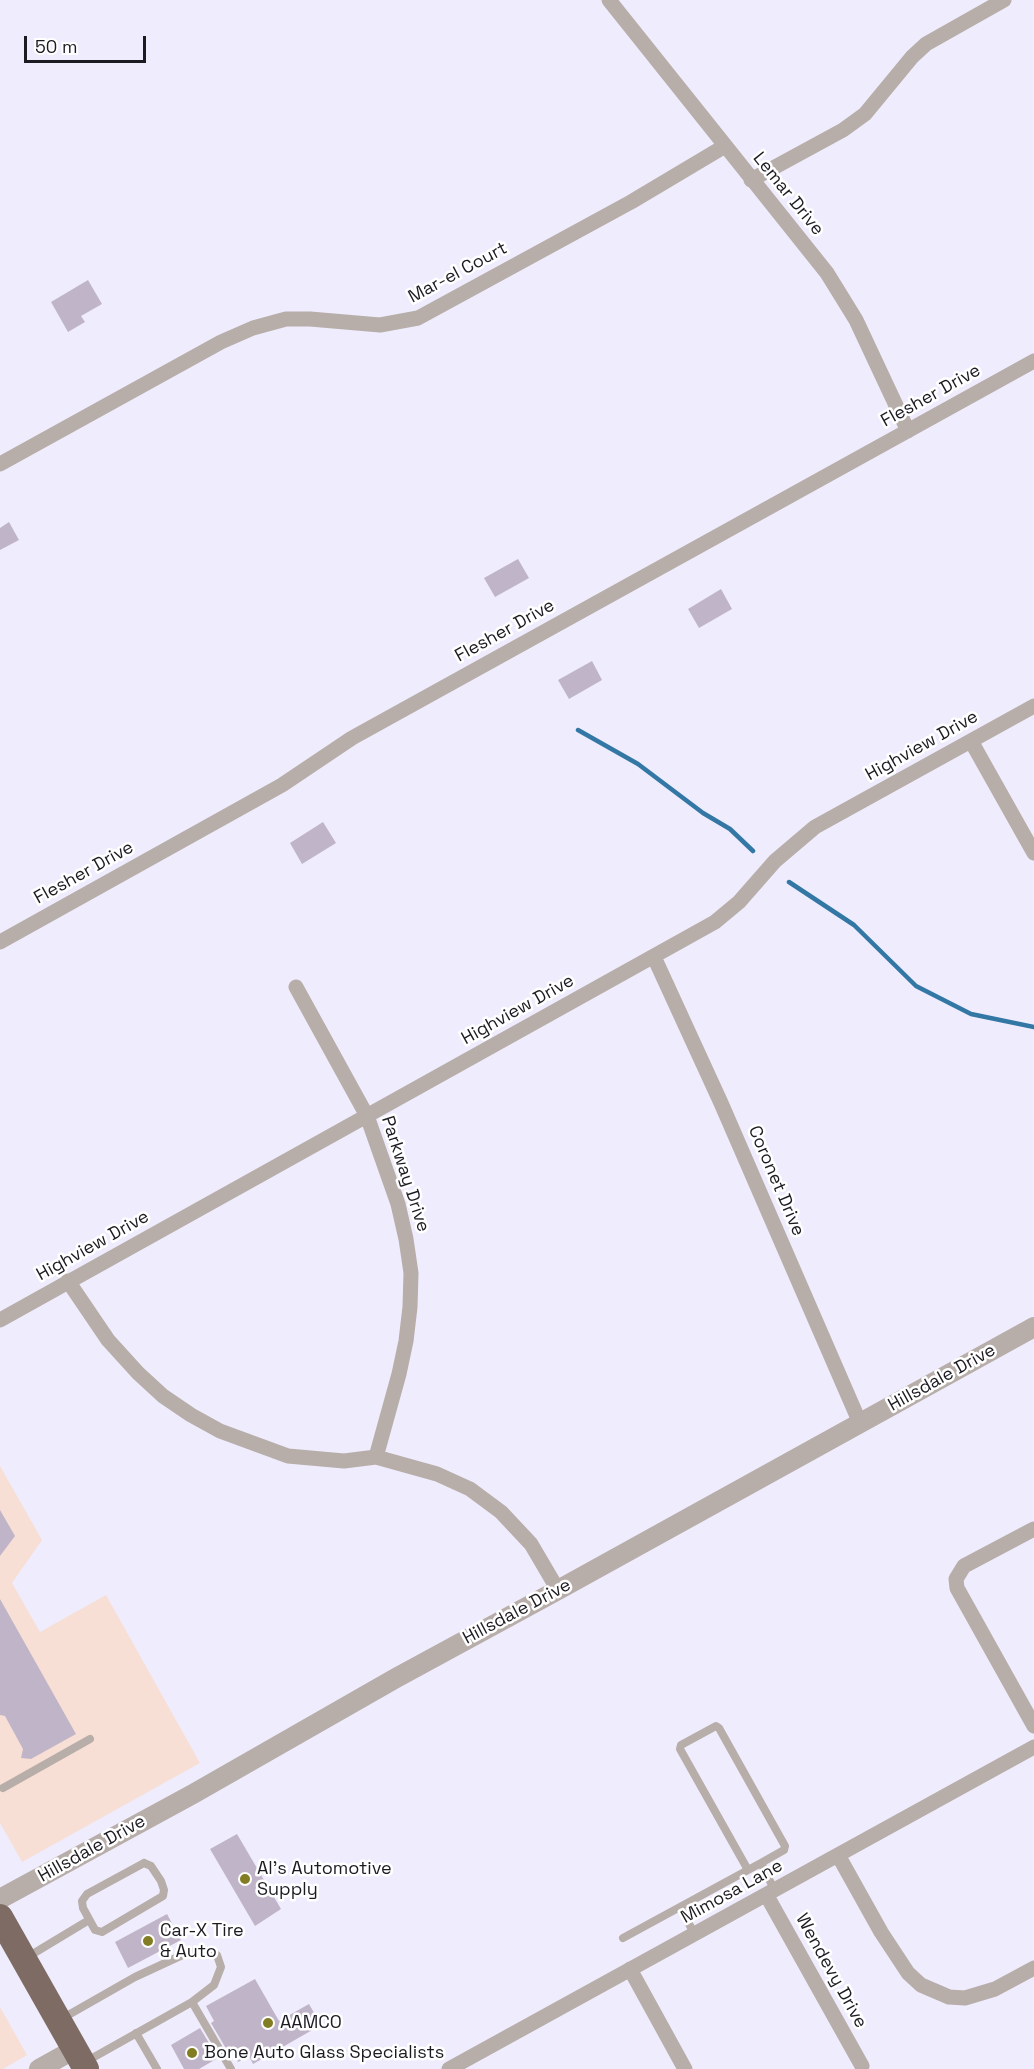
<!DOCTYPE html>
<html>
<head>
<meta charset="utf-8">
<style>
	body { margin:0 }
	#map { position:relative; width:1034px; height:2069px; overflow:hidden; background:#efecfd; font-family:"Space Grotesk",sans-serif }
	canvas { display:block }
	.scale { position:absolute; left:24px; top:36px; width:122px; height:27px; box-sizing:border-box; border:3px solid #1d1b22; border-top:0; padding-left:8px; font-size:18px; line-height:21px; white-space:nowrap; color:#1d1b22; -webkit-text-stroke:4px #fff; paint-order:stroke }
</style>
</head>
<body>
<div id="map">
<canvas width="1034" height="2069"></canvas>
<div class="scale">50 m</div>
</div>
<script>
const g = document.querySelector('canvas').getContext('2d');
g.lineJoin = 'round';
function paint(path, color) { g.fillStyle = color; g.fill(path, 'evenodd'); }
const shape = rows => new Path2D(rows.map(r => 'M' + r).join(''));
function strokePath(path, color, width, dash) { g.strokeStyle = color; g.lineWidth = width; g.lineCap = dash ? 'butt' : 'round'; g.setLineDash(dash || []); g.stroke(path); }
function write(font, color, halo, rows, align = 'center') {
  g.font = font + ' "Space Grotesk",sans-serif'; g.lineWidth = 5; g.setLineDash([]); g.textBaseline = 'middle'; g.strokeStyle = halo; g.fillStyle = color; for (const [text, x, y, turn = 0] of rows) {
    g.save(); g.translate(x, y); g.rotate((+turn || 0) * Math.PI / 180); g.textAlign = isNaN(turn) ? turn : align; if (halo) g.strokeText(text, 0, 0); g.fillText(text, 0, 0); g.restore();
  }
}
paint(shape([
	[0,1466,42,1540,12,1583,40,1632,106,1595,200,1763,22,1862,0,1823],
	[0,2007,27,2055,3,2069,0,2069]
]), '#f7dfd5');
strokePath(shape([
	[578,730,638,764,703,813,730,829,753,851],
	[789,882,854,925,916,986,971,1014,1034,1027]
]), '#3377a5', 4.5);
paint(shape([
	[88,280,102,304,81,316,85,322,68,332,51,302],
	[9,522,19,540,0,550,0,528],
	[518,559,529,578,495,597,484,578],
	[721,589,732,609,699,628,688,609],
	[592,661,602,680,569,699,558,680],
	[323,822,336,843,302,864,290,843],
	[0,1510,15,1536,0,1556],
	[0,1599,76,1734,31,1759,21,1758,23,1749,5,1716,0,1715],
	[237,1834,281,1909,255,1926,210,1849],
	[167,1914,181,1940,128,1968,115,1942],
	[255,1979,279,2021,309,2004,321,2025,253,2064,249,2056,238,2062,231,2051,228,2052,211,2023,214,2021,206,2006],
	[200,2028,218,2058,199,2069,184,2069,171,2045]
]), '#c0b5c8');
strokePath(shape([
	[3,1788,90,1739],
	[144,1863,151,1866,161,1881,164,1890,163,1896,102,1932,95,1930,83,1908,82,1901,87,1894,144,1863],
	[761,1863,784,1850,785,1846,719,1728,716,1726,681,1745,680,1749,748,1870,761,1863,775,1891],
	[680,1907,695,1935],
	[623,1938,748,1870],
	[26,1958,89,1920],
	[63,2018,135,1977,189,1952,207,1950,217,1955,221,1967,214,1985,192,2002],
	[136,2033,157,2069],
	[87,2061,192,2002,231,2069]
]), '#b7ada9', 8);
strokePath(shape([
	[609,0,827,273,856,320,908,431],
	[751,180,843,130,865,114,912,57,926,44,1004,0],
	[0,464,221,342,253,328,286,319,310,319,380,325,418,318,631,202,725,146],
	[971,741,1034,853],
	[0,942,282,785,352,738,1034,361],
	[654,957,721,1103,860,1423],
	[296,987,367,1116,398,1204,406,1239,411,1273,410,1307,406,1341,399,1374,376,1457],
	[68,1281,108,1340,138,1373,163,1396,191,1415,220,1431,288,1456,344,1461,376,1457,437,1474,470,1489,501,1512,531,1544,558,1590],
	[0,1320,715,922,739,902,775,861,815,827,1034,706],
	[1034,1529,964,1566,956,1579,957,1588,1034,1726],
	[838,1855,881,1932,908,1973,921,1985,949,1997,965,1998,995,1989,1034,1968],
	[767,1896,862,2066],
	[630,1969,685,2069],
	[449,2069,1034,1747]
]), '#b7ada9', 15);
strokePath(shape([
	[0,1899,193,1794,396,1678,558,1590,1034,1327],
	[39,2069,75,2049]
]), '#b7ada9', 20);
strokePath(shape([
	[0,1917,86,2069]
]), '#7e6c64', 26);
for (const [x, y, r, color] of [
	[245,1879,6,"#827c23"],
	[148,1941,6,"#827c23"],
	[268,2023,6,"#827c23"],
	[192,2053,6,"#827c23"]
]) { const dot = new Path2D(); dot.arc(x, y, r, 0, 2 * Math.PI); g.fillStyle = color; g.fill(dot); strokePath(dot, '#fff', 2); }
write('18px', '#1d1b22', '#fff', [
	["Lemar Drive",788,194,51],
	["Mar-el Court",458,273,-28],
	["Flesher Drive",931,396,-29],
	["Flesher Drive",505,631,-29],
	["Highview Drive",922,746,-29],
	["Flesher Drive",84,873,-29],
	["Highview Drive",518,1010,-29],
	["Parkway Drive",405,1174,72],
	["Coronet Drive",776,1181,67],
	["Highview Drive",93,1246,-29],
	["Hillsdale Drive",942,1378,-29],
	["Hillsdale Drive",517,1612,-28],
	["Hillsdale Drive",92,1849,-29],
	["Mimosa Lane",732,1892,-29],
	["Wendevy Drive",831,1971,61]
]);
write('18px', '#1d1b22', '#fff', [
	["Al's Automotive",257,1869],
	["Supply",257,1890],
	["Car-X Tire",160,1931],
	["& Auto",160,1952],
	["AAMCO",280,2023],
	["Bone Auto Glass Specialists",204,2053]
], 'left');
</script>
</body>
</html>
